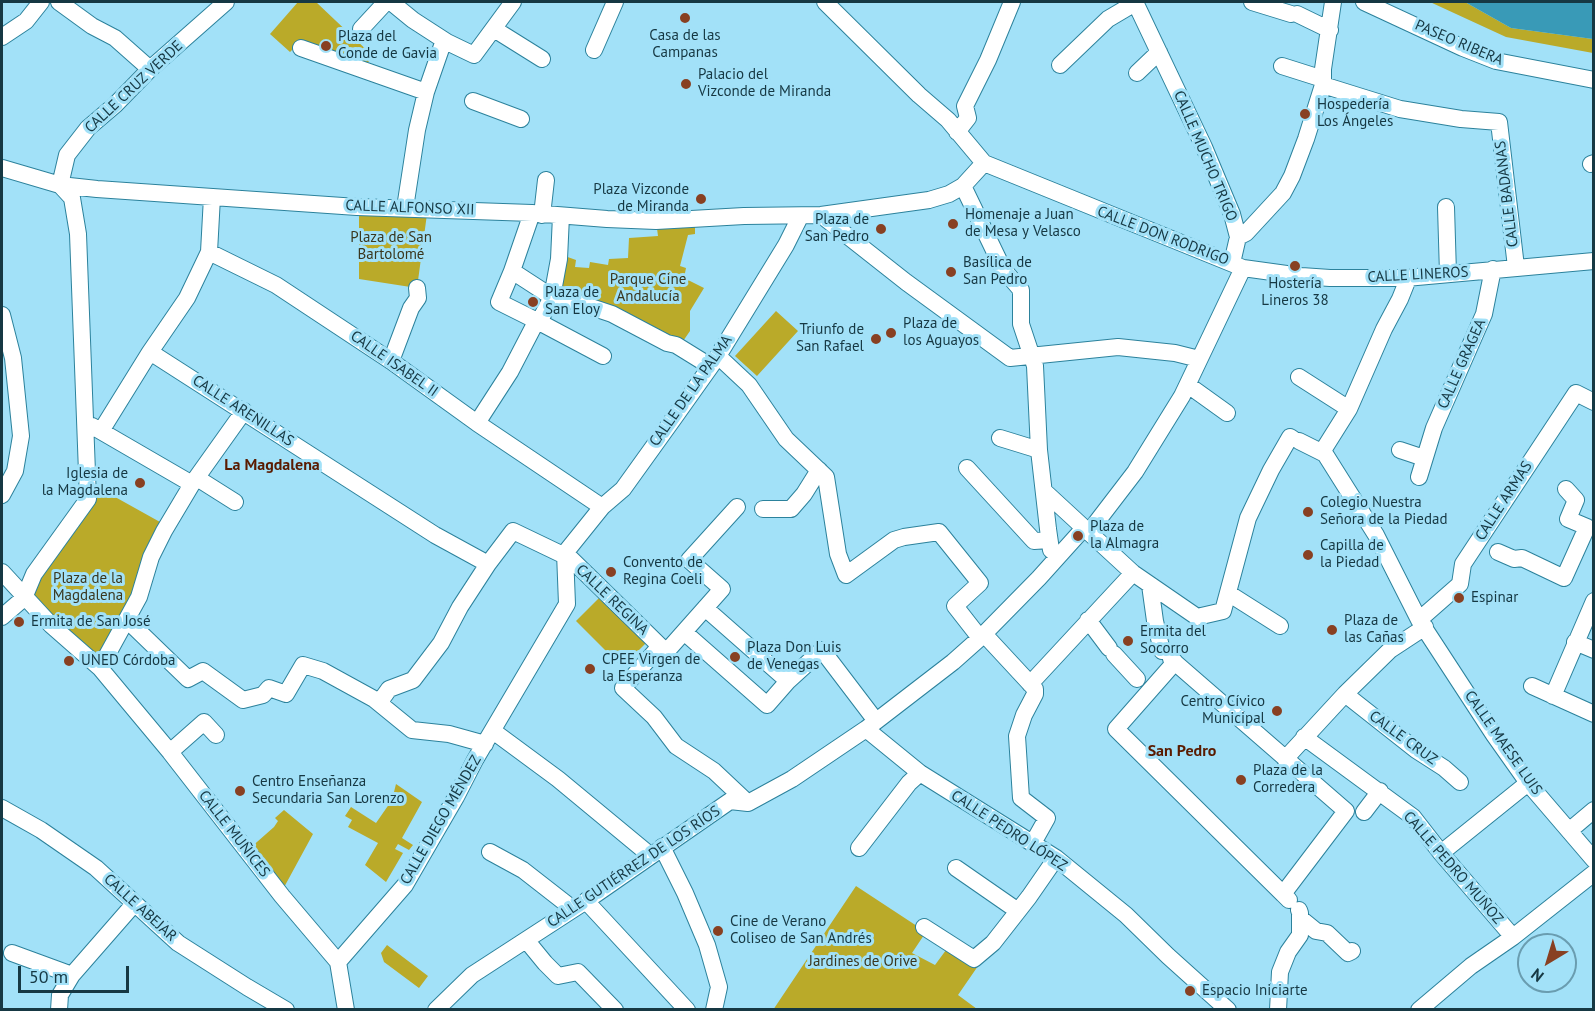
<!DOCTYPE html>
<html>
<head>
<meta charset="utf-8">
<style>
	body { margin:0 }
	#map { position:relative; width:1595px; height:1011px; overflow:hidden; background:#a2e1f8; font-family:"PT Sans",sans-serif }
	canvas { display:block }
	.frame { position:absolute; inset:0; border:3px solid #163843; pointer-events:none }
	.north { position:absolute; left:1517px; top:933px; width:60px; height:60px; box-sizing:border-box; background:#a2e1f8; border:2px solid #6a9db0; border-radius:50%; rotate:218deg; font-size:16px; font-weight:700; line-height:24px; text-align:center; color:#163843 }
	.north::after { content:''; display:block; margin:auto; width:21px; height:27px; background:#884022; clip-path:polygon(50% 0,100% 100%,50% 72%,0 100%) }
	.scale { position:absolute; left:18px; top:966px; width:111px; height:27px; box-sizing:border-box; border:3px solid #163843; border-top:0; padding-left:8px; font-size:18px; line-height:21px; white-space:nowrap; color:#163843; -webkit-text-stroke:4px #a2e1f8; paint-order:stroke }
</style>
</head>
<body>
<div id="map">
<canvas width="1595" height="1011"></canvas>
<div class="frame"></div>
<div class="north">N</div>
<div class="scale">50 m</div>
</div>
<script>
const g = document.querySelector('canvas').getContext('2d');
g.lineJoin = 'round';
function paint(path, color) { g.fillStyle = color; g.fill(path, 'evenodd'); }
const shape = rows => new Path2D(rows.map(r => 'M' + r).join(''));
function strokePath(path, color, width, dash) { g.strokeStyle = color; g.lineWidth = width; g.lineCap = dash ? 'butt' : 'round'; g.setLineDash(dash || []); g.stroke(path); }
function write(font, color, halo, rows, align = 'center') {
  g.font = font + ' "PT Sans",sans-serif'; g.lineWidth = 6; g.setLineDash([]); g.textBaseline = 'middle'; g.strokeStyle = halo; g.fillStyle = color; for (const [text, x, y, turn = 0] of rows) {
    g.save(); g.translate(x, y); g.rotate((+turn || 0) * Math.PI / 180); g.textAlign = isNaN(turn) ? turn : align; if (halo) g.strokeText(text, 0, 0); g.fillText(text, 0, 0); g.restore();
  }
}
paint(shape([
	[298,2,316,2,373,56,365,66,299,43,290,52,270,34],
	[1430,2,1465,2,1511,28,1593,39,1593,53,1506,37],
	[359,212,427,214,417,288,359,279],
	[656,221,695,222,695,234,688,235,680,266,686,268,684,278,704,288,690,311,690,331,681,344,557,292,562,255,576,260,575,267,589,268,590,262,608,265,609,259,628,258,629,238,658,236],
	[776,311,798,331,757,376,735,356],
	[99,488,160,522,129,612,94,660,27,594],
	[600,597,646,643,622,667,576,621],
	[396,784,422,802,402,838,413,845,409,850,398,844,395,849,403,853,386,882,365,865,378,843,348,827,352,820,345,816,351,807,376,823,392,800],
	[284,810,313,834,282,891,249,849,274,827,278,821,275,818],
	[856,886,926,932,912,953,935,965,949,946,978,966,958,995,977,1009,773,1010],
	[387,945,428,976,419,988,384,962,381,953]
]), '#baaa29');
paint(shape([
	[1465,2,1593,2,1593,39,1511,28]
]), '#399ab7');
const minor = shape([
	[59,2,92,26,115,38,150,69],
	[391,2,413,20,447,42,474,55,513,2],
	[825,2,919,95,948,120,984,163,1243,268,1301,276,1330,278,1406,278,1594,261],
	[1135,2,1204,147,1232,214,1238,237,1232,263],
	[1252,2,1291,14],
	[1364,2,1463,48,1496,61,1594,80],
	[1297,14,1330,30],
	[361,29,386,2],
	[494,29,542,59],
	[2,37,26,21,41,2],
	[301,48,426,92],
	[594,50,615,2],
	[1060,65,1108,19,1135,3],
	[1282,66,1323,79],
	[1137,73,1159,52],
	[1323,85,1400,109,1461,119,1499,122,1516,267],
	[473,101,521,119],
	[957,132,968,118,965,106,988,60,1012,2],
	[1591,164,1594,163],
	[2,168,60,185,97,189,357,207,532,213,607,219,656,221,744,216,821,215,929,200,949,194,963,186,984,163],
	[963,186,1003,269,1021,290,1021,324,1035,366,1039,450,1048,529,1051,550,1058,556],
	[1446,207,1448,274],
	[405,208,417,130,426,92,444,40],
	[542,215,546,180],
	[821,215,906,282,1010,358,1118,347,1175,353,1199,359],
	[561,216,559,259,552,297,539,322,499,302,512,271,552,297,570,300,612,314,667,343,676,345,710,366],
	[1238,237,1246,233,1283,193,1292,176,1306,139,1323,85,1323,69,1333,2],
	[209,252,276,285,391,361,477,423,602,507],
	[512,271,532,213],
	[2,315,13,358,21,436,15,471,2,495],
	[539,322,603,356],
	[150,352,435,535,488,564],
	[718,356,749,385,786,439,826,477,838,554,846,575,894,540,904,537,939,532,980,583,955,606,980,638],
	[391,361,411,308,418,298,417,288],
	[1299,377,1349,409],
	[1188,385,1227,413],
	[477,423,510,372,537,320],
	[92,426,192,484],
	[101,431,150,352,187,298,209,252,212,197],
	[1000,438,1039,450],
	[1299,441,1325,454,1376,535,1419,620,1494,735,1528,783,1594,860],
	[1400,450,1424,458],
	[1322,452,1349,409,1384,329,1400,299,1406,284,1406,278],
	[967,468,1034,541,1049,540],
	[1419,477,1434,428,1484,314,1493,269],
	[197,478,235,502],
	[1044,491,1133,573,1197,617,1223,611,1248,518,1271,470,1290,437,1293,439],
	[737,507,689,560,722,589,667,651,660,646,623,688,654,717,676,746,714,771,748,803],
	[763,509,791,509,804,494,819,470],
	[1089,532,1135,472,1182,396,1243,268],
	[1498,552,1514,559,1522,558,1564,578,1587,527,1568,519,1576,500,1566,489],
	[565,553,602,507,623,489,674,418,718,356,786,245,800,217],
	[565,553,660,646],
	[2,572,51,625,100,668,139,597,151,557,164,531,192,484,244,411],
	[1150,585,1155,621,1162,651],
	[1228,593,1280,626],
	[705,608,788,681],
	[2,617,24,598,34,574,88,499,78,234,72,198,60,185,67,155,88,128,115,105,150,69,226,2],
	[127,620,188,679,203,671,243,700,263,695,269,688,286,694,303,665,323,671,374,699,412,730,449,734,485,744],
	[1088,620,1109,648],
	[1419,620,1460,584,1463,564,1576,393,1594,402],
	[684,632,767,705,788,681,822,650,876,721],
	[984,634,1035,689,1035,694,1024,715,1017,736,1021,798,1047,818,1033,843],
	[1575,642,1594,650],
	[1114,654,1137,679],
	[1171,659,1346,811],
	[1175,662,1116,729,1283,894],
	[100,668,170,752,282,896,338,962,346,1010],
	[1030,684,1133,573],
	[1532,686,1594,714],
	[1345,694,1416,750,1444,768,1460,782],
	[1553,696,1594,601],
	[379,703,389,689,413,680,441,643,460,607,488,564,513,531,561,554,565,553],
	[866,729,920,773,1056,858,1126,915,1168,956,1228,1010],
	[493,731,558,779,651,856],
	[1304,737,1413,817,1441,853,1513,937],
	[170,752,204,722,216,735],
	[1285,759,1345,694,1390,650,1425,627],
	[2,808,41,830,96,868,178,943,247,987,286,1010],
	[1364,812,1380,791],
	[1569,831,1594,810],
	[662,847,685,893,707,945,719,987,714,1010],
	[859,848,909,783,920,773],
	[490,852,523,870,573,909],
	[1441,853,1528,783],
	[956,868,1018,911],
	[1289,900,1283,894,1346,811],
	[586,901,687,1010],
	[1300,918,1316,931,1327,933,1348,953,1352,951],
	[924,927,974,959,993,943,1029,897,1056,858],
	[527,941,545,963,558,976,578,972,615,1010],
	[12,953,72,975],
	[338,962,405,885,456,797,475,760,567,604,565,553],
	[59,1010,60,995,72,975,134,904],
	[436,1010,472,975,586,901,730,801,748,803,792,779,866,729,953,662,980,638,1039,578,1084,528],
	[1278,1010,1280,972,1288,952,1300,935,1300,913,1299,910],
	[1419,1010,1471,966,1513,937,1594,873]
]);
strokePath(minor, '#2c829c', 18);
strokePath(minor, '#fff', 16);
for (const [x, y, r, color] of [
	[685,18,6,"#884022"],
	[326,46,6,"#884022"],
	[686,84,6,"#884022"],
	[1305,114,6,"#884022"],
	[701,199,6,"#884022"],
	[953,224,6,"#884022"],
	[881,229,6,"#884022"],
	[1295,266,6,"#884022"],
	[951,272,6,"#884022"],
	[533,302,6,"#884022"],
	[891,333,6,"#884022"],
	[876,339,6,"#884022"],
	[140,483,6,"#884022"],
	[1308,512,6,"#884022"],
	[1078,536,6,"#884022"],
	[1308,555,6,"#884022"],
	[611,572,6,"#884022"],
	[1459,598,6,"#884022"],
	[19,622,6,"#884022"],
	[1332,630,6,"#884022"],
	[1128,641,6,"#884022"],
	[735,657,6,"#884022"],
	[69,661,6,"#884022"],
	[590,669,6,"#884022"],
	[1277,711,6,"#884022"],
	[1241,780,6,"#884022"],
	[240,791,6,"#884022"],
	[718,931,6,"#884022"],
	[1190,991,6,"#884022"]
]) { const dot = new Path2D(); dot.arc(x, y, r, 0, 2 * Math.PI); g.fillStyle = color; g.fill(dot); strokePath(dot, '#a2e1f8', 2); }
write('15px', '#163843', '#a2e1f8', [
	["Casa de las",685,36,"center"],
	["Campanas",685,53,"center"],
	["Plaza del",338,37],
	["Conde de Gavia",338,54],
	["Palacio del",698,75],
	["Vizconde de Miranda",698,92],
	["Hospedería",1317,105],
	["Los Ángeles",1317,122],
	["Plaza Vizconde",689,190,"right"],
	["de Miranda",689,207,"right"],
	["Homenaje a Juan",965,215],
	["de Mesa y Velasco",965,232],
	["Plaza de",869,220,"right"],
	["San Pedro",869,237,"right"],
	["Basílica de",963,263],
	["San Pedro",963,280],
	["Hostería",1295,284,"center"],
	["Lineros 38",1295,301,"center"],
	["Plaza de",545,293],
	["San Eloy",545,310],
	["Plaza de",903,324],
	["los Aguayos",903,341],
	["Triunfo de",864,330,"right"],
	["San Rafael",864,347,"right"],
	["Iglesia de",128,474,"right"],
	["la Magdalena",128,491,"right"],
	["Colegio Nuestra",1320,503],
	["Señora de la Piedad",1320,520],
	["Plaza de",1090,527],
	["la Almagra",1090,544],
	["Capilla de",1320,546],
	["la Piedad",1320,563],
	["Convento de",623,563],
	["Regina Coeli",623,580],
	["Espinar",1471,598],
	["Plaza de",1344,621],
	["las Cañas",1344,638],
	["Ermita de San José",31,622],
	["Ermita del",1140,632],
	["Socorro",1140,649],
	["Plaza Don Luis",747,648],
	["de Venegas",747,665],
	["CPEE Virgen de",602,660],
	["la Esperanza",602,677],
	["UNED Córdoba",81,661],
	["Centro Cívico",1265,702,"right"],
	["Municipal",1265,719,"right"],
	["Plaza de la",1253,771],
	["Corredera",1253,788],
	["Centro Enseñanza",252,782],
	["Secundaria San Lorenzo",252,799],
	["Cine de Verano",730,922],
	["Coliseo de San Andrés",730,939],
	["Espacio Iniciarte",1202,991]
], 'left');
write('15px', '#163843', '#a2e1f8', [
	["PASEO RIBERA",1459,43,23],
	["CALLE CRUZ VERDE",134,87,-43],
	["CALLE MUCHO TRIGO",1205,156,67],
	["CALLE BADANAS",1507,194,-97],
	["CALLE ALFONSO XII",410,208,2],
	["CALLE DON RODRIGO",1163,236,21],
	["CALLE LINEROS",1418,275,-3],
	["CALLE ISABEL II",394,364,35],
	["CALLE GRAGEA",1462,364,-66],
	["CALLE DE LA PALMA",691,391,-55],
	["CALLE ARENILLAS",243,411,33],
	["CALLE ARMAS",1504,501,-57],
	["CALLE REGINA",612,600,44],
	["CALLE CRUZ",1403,738,36],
	["CALLE MAESE LUIS",1503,743,55],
	["CALLE DIEGO MÉNDEZ",441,820,-60],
	["CALLE PEDRO LÓPEZ",1009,831,33],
	["CALLE MUÑICES",234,834,52],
	["CALLE GUTIÉRREZ DE LOS RÍOS",634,867,-34],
	["CALLE PEDRO MUÑOZ",1453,868,49],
	["CALLE ABEJAR",140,908,42]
]);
write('15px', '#3a371f', '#a2e1f8', [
	["Plaza de San",391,238],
	["Bartolomé",391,255],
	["Parque Cine",648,280],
	["Andalucía",648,297],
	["Plaza de la",88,579],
	["Magdalena",88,596],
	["Jardines de Orive",863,962]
]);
write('bold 16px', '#5a1b00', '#a2e1f8', [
	["La Magdalena",272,465],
	["San Pedro",1182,751]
]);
</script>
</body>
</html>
